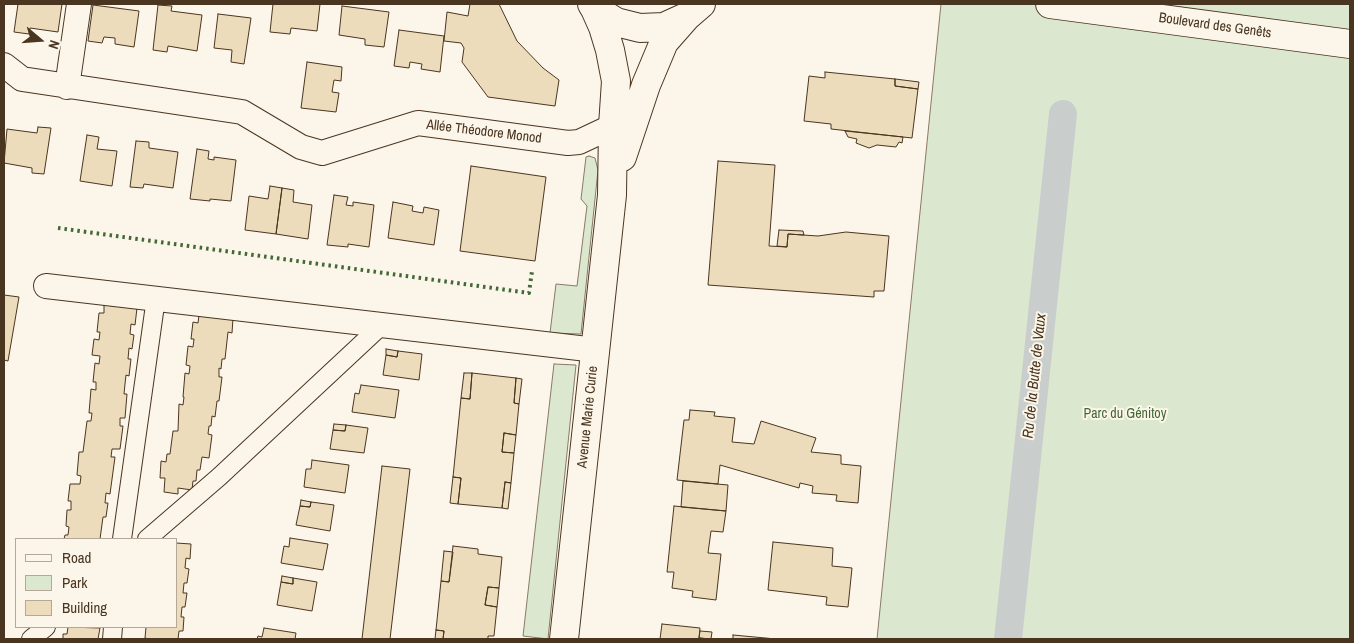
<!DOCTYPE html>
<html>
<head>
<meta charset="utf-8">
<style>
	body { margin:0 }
	#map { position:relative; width:1354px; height:643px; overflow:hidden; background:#fbf6e9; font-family:"Archivo Narrow",sans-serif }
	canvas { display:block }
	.frame { position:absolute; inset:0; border:5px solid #4a3520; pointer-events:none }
	.legend { position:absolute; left:15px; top:538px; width:162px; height:90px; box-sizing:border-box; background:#fbf6e9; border:1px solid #b4a999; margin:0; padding:6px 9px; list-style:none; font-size:15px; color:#4a3520 }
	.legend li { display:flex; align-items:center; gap:10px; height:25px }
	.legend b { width:25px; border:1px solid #b4a999 }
	.north { position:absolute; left:15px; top:15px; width:50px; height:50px; -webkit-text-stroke:4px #fbf6e9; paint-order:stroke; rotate:108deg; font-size:14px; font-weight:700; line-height:20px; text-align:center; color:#4a3520 }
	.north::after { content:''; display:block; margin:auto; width:18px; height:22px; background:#4a3520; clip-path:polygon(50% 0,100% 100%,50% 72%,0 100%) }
</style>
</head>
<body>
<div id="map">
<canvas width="1354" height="643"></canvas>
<div class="frame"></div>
<ul class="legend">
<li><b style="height:6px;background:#fbf6e9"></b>Road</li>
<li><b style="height:14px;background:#dce7d0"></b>Park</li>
<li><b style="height:14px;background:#ecdcbc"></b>Building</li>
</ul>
<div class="north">N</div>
</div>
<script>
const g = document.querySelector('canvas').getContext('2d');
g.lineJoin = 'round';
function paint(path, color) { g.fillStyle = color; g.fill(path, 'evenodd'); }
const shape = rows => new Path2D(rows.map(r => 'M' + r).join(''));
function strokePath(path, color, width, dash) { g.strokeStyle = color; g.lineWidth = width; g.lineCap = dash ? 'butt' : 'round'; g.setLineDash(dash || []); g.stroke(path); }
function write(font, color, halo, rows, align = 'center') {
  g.font = font + ' "Archivo Narrow",sans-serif'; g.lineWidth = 4; g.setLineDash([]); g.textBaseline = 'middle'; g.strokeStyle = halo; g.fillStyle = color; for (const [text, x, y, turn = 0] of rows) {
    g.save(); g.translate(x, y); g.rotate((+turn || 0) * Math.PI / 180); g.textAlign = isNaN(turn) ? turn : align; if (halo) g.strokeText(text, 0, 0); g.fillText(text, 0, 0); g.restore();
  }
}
const green = shape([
	[941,4,1350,4,1350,639,877,639,941,4],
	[589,156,595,158,598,170,581,334,550,333,556,284,577,286,587,206,581,199,586,157,589,156],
	[554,364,576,365,548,639,523,636,554,364]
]);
paint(green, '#dce7d0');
strokePath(green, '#887966', 1);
strokePath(shape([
	[1008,639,1063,114]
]), '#c9cecd', 28);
const building = shape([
	[18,4,62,4,58,32,30,28,29,34,14,32,18,4],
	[273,4,320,4,317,31,291,28,290,34,270,32,273,4],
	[470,4,499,4,517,41,543,68,559,80,555,106,488,97,462,62,464,48,461,43,444,41,447,12,468,16,470,4],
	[93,5,139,11,134,47,115,44,115,38,104,37,102,43,88,41,93,5],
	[158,5,172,6,171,11,202,15,197,51,168,46,167,52,153,50,158,5],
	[342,6,389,12,384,47,365,45,365,39,339,35,342,6],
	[218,14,251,18,244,64,231,62,232,50,214,48,218,14],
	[399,30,444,36,440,72,421,69,422,64,410,62,409,68,394,66,399,30],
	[307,62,342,67,341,81,334,80,332,92,339,93,336,112,301,108,307,62],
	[825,72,895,79,895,86,918,89,912,138,831,129,831,124,804,121,809,76,825,78,825,72],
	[895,79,919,82,918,89,895,86,895,79],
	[38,127,51,128,44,174,32,173,32,168,4,163,7,129,37,133,38,127],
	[845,131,903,137,902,143,899,142,896,147,877,145,869,148,856,143,857,139,848,137,845,131],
	[87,135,99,137,97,149,117,151,112,186,80,181,87,135],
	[136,141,149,142,149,148,178,152,173,188,144,184,143,188,130,187,136,141],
	[197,149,209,151,208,159,214,160,214,157,236,160,231,201,210,199,210,201,190,199,197,149],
	[718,161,775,165,769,246,787,247,788,234,818,236,846,232,889,236,884,291,874,291,874,297,708,285,718,161],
	[471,166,546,177,535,261,460,251,471,166],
	[270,186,282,188,276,234,245,230,249,196,268,199,270,186],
	[282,188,294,190,293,202,312,205,308,239,276,234,282,188],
	[334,195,348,197,346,205,353,206,353,202,374,205,369,247,348,244,348,247,327,245,334,195],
	[393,202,413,206,412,211,423,213,424,207,439,210,434,245,388,238,393,202],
	[779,230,803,231,804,235,788,234,787,247,777,246,779,230],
	[4,295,19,297,8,361,4,360,4,295],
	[104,305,137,308,135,325,131,324,130,334,134,335,132,349,129,348,128,359,131,359,129,376,126,375,125,384,124,394,127,394,125,418,120,418,120,426,123,426,120,449,112,449,111,457,115,457,110,494,106,493,105,503,108,503,106,517,103,517,100,539,64,539,65,535,68,535,69,527,66,526,67,510,71,510,71,501,68,501,70,484,80,484,81,476,77,475,79,452,83,452,87,421,91,421,92,413,89,413,91,389,96,390,96,382,93,382,95,363,99,364,100,356,92,355,94,339,99,340,100,332,97,332,99,313,104,313,104,305],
	[199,315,233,318,232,333,228,332,225,359,222,359,221,369,219,368,219,377,222,377,219,401,217,401,215,417,212,416,211,426,209,426,208,434,212,435,209,458,202,457,200,470,197,470,196,481,193,481,192,490,178,488,178,494,164,492,165,478,160,478,161,461,166,462,167,454,170,454,173,431,178,431,179,404,183,405,184,397,183,397,185,373,189,374,190,366,186,365,188,346,193,347,194,339,191,339,193,322,198,323,199,315],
	[386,349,398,351,397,357,386,355,386,349],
	[398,351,422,354,419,380,383,375,386,355,397,357,398,351],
	[464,373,472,373,470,399,461,398,464,373],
	[472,373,516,378,514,403,519,404,516,435,504,433,502,452,514,453,511,483,505,482,502,508,458,504,461,478,453,477,461,398,470,399,472,373],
	[516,378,522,379,519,404,514,403,516,378],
	[361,385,399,390,395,418,352,412,355,393,359,394,361,385],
	[690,410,715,412,714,416,735,418,732,442,754,444,761,421,816,438,811,452,841,455,841,464,861,466,858,503,836,501,837,495,812,493,813,486,800,483,799,488,720,465,718,484,677,480,684,420,689,420,690,410],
	[334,424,346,425,345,431,333,430,334,424],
	[346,425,368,428,364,453,330,449,333,430,345,431,346,425],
	[504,433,516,435,514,453,502,452,504,433],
	[312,460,349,465,345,493,304,487,306,469,311,469,312,460],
	[382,466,410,469,390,639,362,639,382,466],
	[453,477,461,478,458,504,450,503,453,477],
	[683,481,728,485,726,511,681,507,683,481],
	[505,482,511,483,508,509,502,508,505,482],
	[301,500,311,502,310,507,300,506,301,500],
	[311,502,334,505,330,531,296,525,300,506,310,507,311,502],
	[674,506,726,511,723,532,711,531,708,553,721,554,716,600,692,597,693,591,672,588,674,572,667,572,674,506],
	[290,538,328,544,323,570,281,563,284,546,289,547,290,538],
	[773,542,833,548,832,566,852,568,848,607,826,605,827,597,768,590,773,542],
	[176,543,191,544,190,559,186,558,185,568,189,569,187,583,184,583,183,593,187,593,185,607,182,607,181,617,184,617,183,631,179,631,178,639,149,639,145,638,146,627,176,627,176,543],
	[453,546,478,549,478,554,502,557,499,588,488,587,485,605,497,607,494,636,488,636,488,639,443,639,444,631,436,630,441,581,449,582,453,546],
	[444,551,453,552,449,582,441,581,444,551],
	[282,576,293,578,293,584,281,582,282,576],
	[293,578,317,582,312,611,277,605,281,582,293,584,293,578],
	[488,587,499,588,497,607,485,605,488,587],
	[662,624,700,628,699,638,710,639,660,639,662,624],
	[68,627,100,628,98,639,63,639,63,634,67,634,68,627],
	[264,628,296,633,295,639,257,639,258,636,262,637,264,628],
	[436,630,444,631,443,639,435,639,436,630],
	[700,631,712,632,711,639,699,638,700,631],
	[733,635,776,639,733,639,733,635]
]);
paint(building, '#ecdcbc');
strokePath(building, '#4a3520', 1);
const pedestrian = shape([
	[122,539,156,298],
	[147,539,219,477,383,324],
	[31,639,46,627],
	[112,639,113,627]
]);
const minor = shape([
	[4,65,22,79,242,112,301,147,322,153,418,123,568,143,579,142,613,126],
	[67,87,79,4],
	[46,286,596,350]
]);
const tertiary = shape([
	[1050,4,1350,44]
]);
const secondary = shape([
	[592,4,595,9,616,22,640,28,664,27,686,17,701,4],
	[622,157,646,85,664,42,686,17],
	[564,639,612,195,613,126,616,81,610,50,603,27,595,9]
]);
strokePath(pedestrian, '#4a3520', 20);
strokePath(minor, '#4a3520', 26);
strokePath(tertiary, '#4a3520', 30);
strokePath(secondary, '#4a3520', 30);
strokePath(pedestrian, '#fbf6e9', 18);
strokePath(minor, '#fbf6e9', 24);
strokePath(tertiary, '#fbf6e9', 28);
strokePath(secondary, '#fbf6e9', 28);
strokePath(shape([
	[58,228,529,293,532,271]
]), '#436837', 4, [2.5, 4]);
write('14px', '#4a3520', '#fbf6e9', [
	["Boulevard des Genêts",1215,26,8],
	["Allée Théodore Monod",484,132,7],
	["Avenue Marie Curie",588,417,-84]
]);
write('14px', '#436837', '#fbf6e9', [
	["Parc du Génitoy",1125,414]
]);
write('italic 15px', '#4a3520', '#fbf6e9', [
	["Ru de la Butte de Vaux",1035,376,-84]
]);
</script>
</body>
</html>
